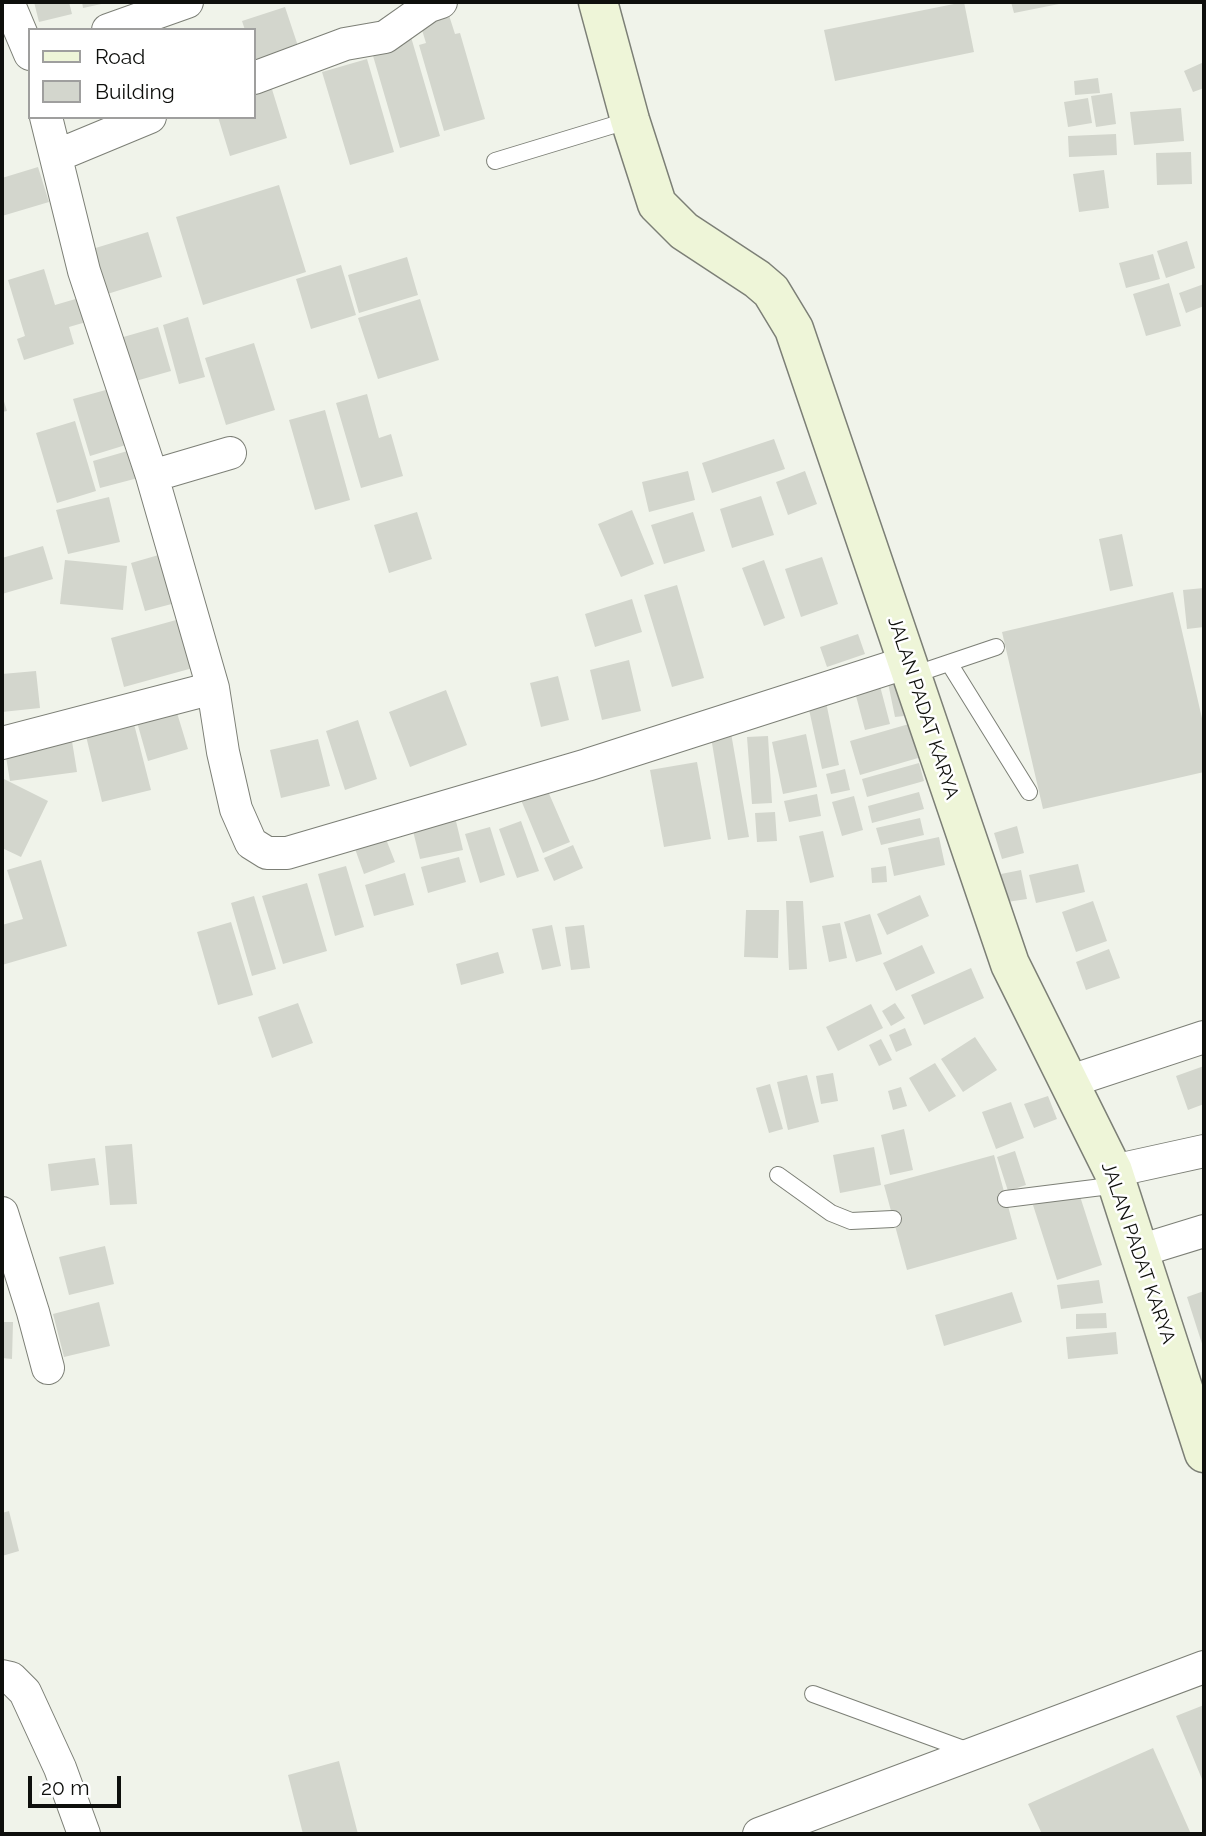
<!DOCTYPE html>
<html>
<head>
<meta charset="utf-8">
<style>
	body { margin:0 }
	#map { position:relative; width:1206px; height:1836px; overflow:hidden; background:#f0f3ea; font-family:Raleway,sans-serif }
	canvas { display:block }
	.frame { position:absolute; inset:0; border:4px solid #0e0f0c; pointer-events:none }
	.legend { position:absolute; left:28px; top:28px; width:228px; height:91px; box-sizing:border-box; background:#fff; border:2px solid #9f9f9e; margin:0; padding:9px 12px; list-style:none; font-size:21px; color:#0e0f0c }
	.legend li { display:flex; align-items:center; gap:14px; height:35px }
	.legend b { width:35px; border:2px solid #9f9f9e }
	.scale { position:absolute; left:28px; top:1776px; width:93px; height:32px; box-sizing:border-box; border:4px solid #0e0f0c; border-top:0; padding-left:9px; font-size:21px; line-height:24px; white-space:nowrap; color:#0e0f0c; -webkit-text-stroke:5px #fff; paint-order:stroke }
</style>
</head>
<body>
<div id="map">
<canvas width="1206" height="1836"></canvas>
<div class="frame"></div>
<ul class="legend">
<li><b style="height:9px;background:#eef5d8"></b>Road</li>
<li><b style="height:19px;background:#d3d6cd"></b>Building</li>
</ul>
<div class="scale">20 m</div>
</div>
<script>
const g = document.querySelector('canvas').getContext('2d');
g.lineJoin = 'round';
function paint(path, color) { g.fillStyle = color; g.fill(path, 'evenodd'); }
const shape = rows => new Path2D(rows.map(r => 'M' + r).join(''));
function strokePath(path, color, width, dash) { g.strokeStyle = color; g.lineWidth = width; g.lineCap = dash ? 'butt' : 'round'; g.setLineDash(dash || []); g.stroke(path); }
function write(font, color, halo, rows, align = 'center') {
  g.font = font + ' Raleway,sans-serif'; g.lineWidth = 5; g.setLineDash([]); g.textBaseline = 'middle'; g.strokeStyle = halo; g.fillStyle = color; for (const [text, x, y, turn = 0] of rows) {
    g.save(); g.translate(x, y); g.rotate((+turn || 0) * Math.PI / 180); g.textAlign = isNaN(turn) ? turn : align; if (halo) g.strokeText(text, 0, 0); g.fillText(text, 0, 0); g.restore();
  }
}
paint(shape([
	[34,2,69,2,72,14,39,22],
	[82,2,106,2,106,3,83,8],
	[964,2,974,52,835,81,824,30],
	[1011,2,1064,2,1064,3,1014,13],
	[446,6,455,34,460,33,485,119,444,131,419,45,426,43,417,14],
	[285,7,300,52,257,66,254,57,254,30,245,30,242,21],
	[411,37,440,136,400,148,371,49],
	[367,59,394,152,350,165,322,72],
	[1204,62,1204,88,1193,92,1184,71],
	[1098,78,1100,93,1075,95,1074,81],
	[271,86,287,138,230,156,218,117,254,117,254,91],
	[1112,93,1116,124,1096,127,1091,96],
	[1088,98,1092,123,1068,127,1064,102],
	[1181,108,1184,141,1134,145,1130,112],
	[1116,134,1117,155,1069,157,1068,136],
	[1191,152,1192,184,1157,185,1156,153],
	[38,167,49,202,2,216,2,178],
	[1104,170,1109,208,1079,212,1073,174],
	[279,185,306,272,203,305,176,217],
	[148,232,162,277,104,295,89,250],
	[1187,241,1195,268,1166,278,1157,251],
	[1153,254,1160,279,1126,288,1119,263],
	[407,257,418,295,359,313,348,275],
	[341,265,356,315,311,329,296,279],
	[44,269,55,305,79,298,86,322,69,327,74,344,24,360,17,339,25,336,8,280],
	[1169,283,1181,326,1146,336,1133,294],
	[1204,284,1204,306,1186,313,1179,293],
	[420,299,439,360,378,379,358,318],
	[188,317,205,377,179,384,163,325],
	[158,327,171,371,125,384,113,340],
	[254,343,275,410,226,425,205,358],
	[113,388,129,444,90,456,73,399],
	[367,394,379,438,391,434,403,476,361,488,336,403],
	[2,395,7,411,2,412],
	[325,410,350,500,315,510,289,420],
	[75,421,96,491,57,503,36,433],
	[774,439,785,469,712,493,702,463],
	[131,450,138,478,100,488,93,461],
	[688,471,695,500,649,512,642,482],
	[805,471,817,504,788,515,776,482],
	[761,496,774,535,732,548,720,509],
	[109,497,120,542,68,554,56,510],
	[632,510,654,564,621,577,598,524],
	[417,512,432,559,389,573,374,525],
	[693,512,705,551,664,564,651,525],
	[1122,534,1133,586,1110,591,1099,539],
	[43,546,53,579,2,594,2,558],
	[169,552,183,601,145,611,131,563],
	[822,557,838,604,801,617,785,569],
	[65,560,127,566,123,610,60,604],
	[764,560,785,618,764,626,742,568],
	[677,585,704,678,672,687,644,595],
	[1204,588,1204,627,1187,629,1183,590],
	[1173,592,1204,727,1204,772,1043,809,1002,632],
	[632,599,642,632,595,647,585,614],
	[187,617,200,666,124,687,111,638],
	[858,634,865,654,827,667,820,647],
	[629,660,641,711,602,720,590,670],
	[36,671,40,708,2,712,2,674],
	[558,676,569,720,541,727,530,683],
	[897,681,904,716,895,717,888,683],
	[880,686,890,724,865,730,855,692],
	[446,690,467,745,410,767,389,712],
	[826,702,839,765,822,769,808,705],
	[174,703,188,749,148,761,135,715],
	[358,720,377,779,345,790,326,731],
	[134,724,151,790,102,802,86,736],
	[909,724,918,758,860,775,850,741],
	[730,727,749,837,728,840,710,731],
	[806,734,817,787,783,794,772,742],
	[71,735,77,772,10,781,4,745],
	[768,736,772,803,752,804,747,737],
	[318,739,330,786,281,798,270,750],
	[697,762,711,839,664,847,650,770],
	[919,763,924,781,867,797,862,779],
	[845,769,850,790,831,794,826,774],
	[2,778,48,801,21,857,2,848],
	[547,789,570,842,543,853,521,800],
	[919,792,924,809,872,823,868,806],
	[817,794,821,816,789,822,784,801],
	[854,796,863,830,842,836,832,802],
	[775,812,777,841,757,842,755,813],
	[454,813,463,850,420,859,411,823],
	[920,818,924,835,881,845,876,828],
	[521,821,539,871,517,878,499,829],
	[1017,826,1024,853,1002,859,994,833],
	[490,827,505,875,480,883,465,834],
	[823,831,834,877,810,883,799,836],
	[384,834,395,862,364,874,354,846],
	[939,837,945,865,894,876,888,848],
	[573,845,583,868,554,881,544,858],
	[459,857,466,882,428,893,421,867],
	[41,860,67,946,2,965,2,925,23,919,7,870],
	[1078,864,1085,892,1036,903,1029,875],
	[346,866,364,927,335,936,318,874],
	[886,866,887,882,872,883,871,868],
	[1021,870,1027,899,1007,902,1001,874],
	[405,873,414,905,374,916,365,885],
	[307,883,327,951,283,964,262,896],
	[920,895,929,916,887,935,877,914],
	[254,896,276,969,252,976,231,903],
	[786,901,803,901,807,969,789,970],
	[1093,901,1107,941,1076,952,1062,912],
	[746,910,779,910,778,958,744,957],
	[870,914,882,954,856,962,844,922],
	[231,922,253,995,218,1005,197,932],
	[840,923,847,958,829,962,822,926],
	[552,925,561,966,542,970,532,929],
	[584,925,590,968,571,970,565,927],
	[922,945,935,973,896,991,883,963],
	[1109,949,1120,978,1086,990,1076,962],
	[498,952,504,973,461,985,456,964],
	[971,968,984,998,924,1025,911,995],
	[298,1003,313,1043,272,1058,258,1017],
	[895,1003,905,1018,891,1026,882,1011],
	[871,1004,883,1028,838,1051,826,1027],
	[905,1028,912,1045,896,1052,889,1035],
	[975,1037,997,1070,963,1092,941,1059],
	[881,1039,892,1060,879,1066,869,1045],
	[935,1063,956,1096,929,1112,909,1078],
	[1204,1066,1204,1104,1188,1110,1176,1076],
	[833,1073,838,1101,821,1104,816,1076],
	[807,1075,819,1122,788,1130,777,1082],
	[770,1084,783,1129,769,1133,756,1088],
	[901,1087,907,1106,893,1110,888,1091],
	[1048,1096,1057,1119,1034,1128,1024,1104],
	[1011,1102,1024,1138,996,1149,982,1112],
	[904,1129,913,1170,890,1175,881,1135],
	[132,1144,137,1204,110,1205,105,1146],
	[874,1147,881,1185,840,1193,833,1155],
	[1015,1151,1026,1185,1008,1191,997,1157],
	[994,1155,1017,1239,907,1270,884,1185],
	[95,1158,99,1185,51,1191,48,1164],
	[1078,1190,1102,1265,1057,1280,1033,1205],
	[105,1246,114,1284,69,1295,59,1257],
	[1099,1280,1103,1303,1061,1309,1057,1285],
	[1204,1291,1204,1350,1187,1297],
	[1012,1292,1022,1322,944,1346,935,1315],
	[99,1302,110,1346,64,1357,53,1314],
	[1106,1313,1107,1328,1076,1329,1076,1314],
	[2,1322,13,1322,12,1359,2,1358],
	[1116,1332,1118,1354,1068,1359,1066,1337],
	[9,1511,19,1551,2,1556,2,1513],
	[1204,1705,1204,1784,1176,1716],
	[1153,1748,1191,1834,1042,1834,1028,1804],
	[339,1761,358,1834,303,1834,288,1775]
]), '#d3d6cd');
const lane = shape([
	[495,161,630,120],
	[949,663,1029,792],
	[913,675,996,647],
	[778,1175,831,1213,851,1221,893,1219],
	[1006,1199,1118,1185],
	[813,1694,969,1751]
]);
const street = shape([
	[8,2,30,54],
	[108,30,187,2],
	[254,78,345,44,385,37,429,6,441,2],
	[46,117,84,271,152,476,213,688,223,752,236,809,251,843,267,853,287,853,587,765,908,662],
	[56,156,150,117],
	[152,476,230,453],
	[2,743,213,688],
	[1068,1082,1204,1037],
	[1113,1171,1204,1151],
	[2,1213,33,1312,48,1368],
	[1139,1251,1204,1231],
	[2,1676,11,1678,25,1692,60,1768,84,1834],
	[759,1834,1204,1667]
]);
const secondary = shape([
	[598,2,630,120,657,204,684,231,757,279,771,291,794,329,1010,964,1113,1171,1204,1453]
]);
strokePath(lane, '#7c7f76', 18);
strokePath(street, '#7c7f76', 34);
strokePath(secondary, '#7c7f76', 41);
strokePath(lane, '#fff', 16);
strokePath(street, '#fff', 32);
strokePath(secondary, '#eef5d8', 38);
write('19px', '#0e0f0c', '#fff', [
	["JALAN PADAT KARYA",923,708,72],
	["JALAN PADAT KARYA",1138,1253,71]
]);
</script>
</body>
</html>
